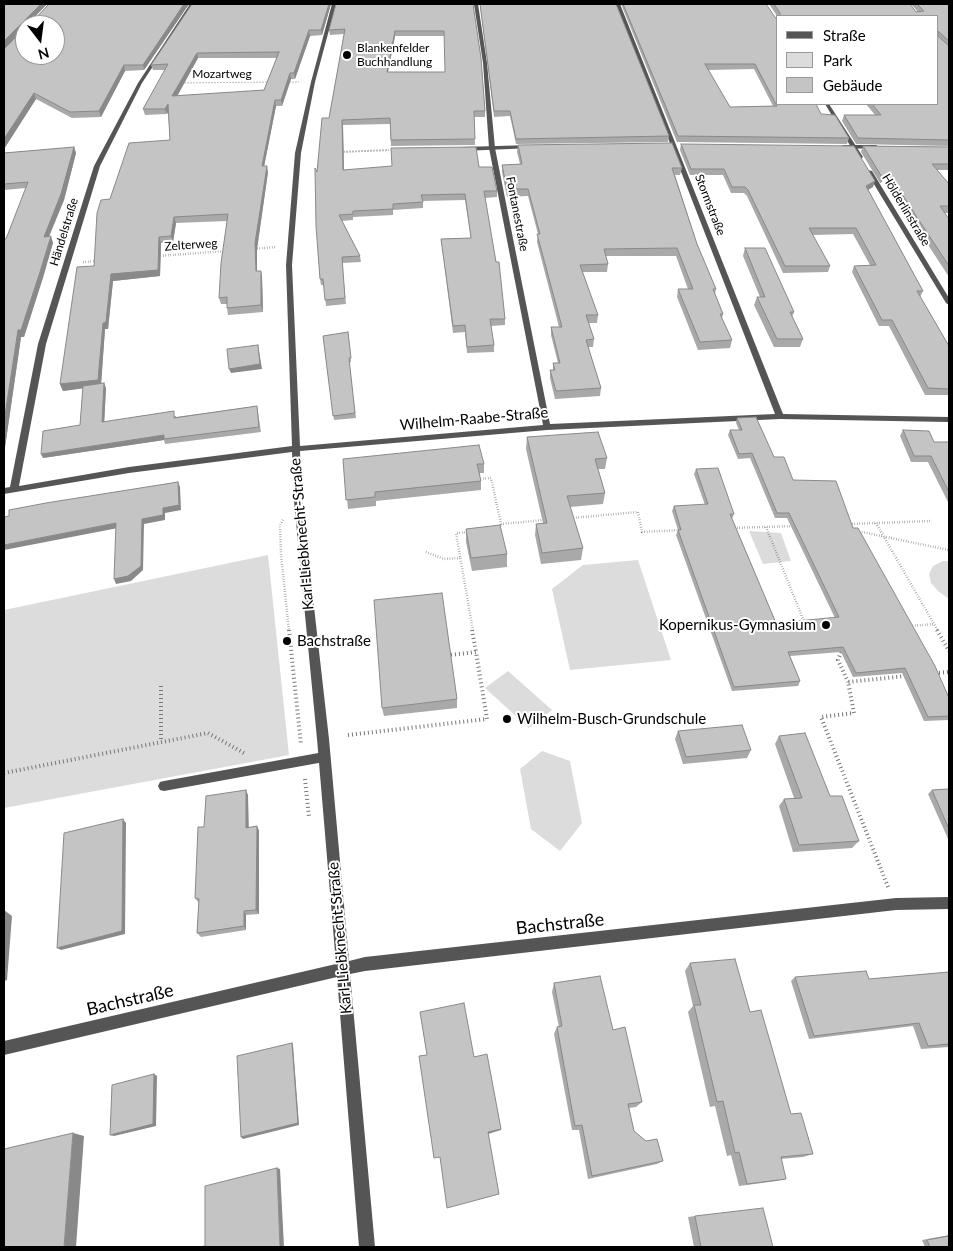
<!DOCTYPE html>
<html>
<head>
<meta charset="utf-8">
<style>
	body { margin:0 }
	#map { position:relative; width:953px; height:1251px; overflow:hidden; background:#fff; font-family:Lato,sans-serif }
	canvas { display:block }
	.frame { position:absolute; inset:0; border:5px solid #000; pointer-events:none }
	.legend { position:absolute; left:776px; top:15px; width:162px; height:90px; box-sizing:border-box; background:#fff; border:1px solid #999; margin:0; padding:6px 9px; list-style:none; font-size:15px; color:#000 }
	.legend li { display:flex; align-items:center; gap:10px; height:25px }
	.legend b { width:25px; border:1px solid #999 }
	.north { position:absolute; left:15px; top:15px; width:50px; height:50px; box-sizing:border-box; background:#fff; border:1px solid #999; border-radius:50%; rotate:165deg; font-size:14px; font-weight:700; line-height:20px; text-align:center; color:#000 }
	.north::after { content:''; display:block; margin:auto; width:18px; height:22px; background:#000; clip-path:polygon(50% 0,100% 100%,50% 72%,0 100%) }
</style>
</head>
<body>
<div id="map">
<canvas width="953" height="1251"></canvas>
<div class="frame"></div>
<ul class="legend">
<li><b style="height:6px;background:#555"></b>Straße</li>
<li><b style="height:14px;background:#dcdcdc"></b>Park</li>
<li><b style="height:14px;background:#c4c4c4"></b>Gebäude</li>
</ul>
<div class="north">N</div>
</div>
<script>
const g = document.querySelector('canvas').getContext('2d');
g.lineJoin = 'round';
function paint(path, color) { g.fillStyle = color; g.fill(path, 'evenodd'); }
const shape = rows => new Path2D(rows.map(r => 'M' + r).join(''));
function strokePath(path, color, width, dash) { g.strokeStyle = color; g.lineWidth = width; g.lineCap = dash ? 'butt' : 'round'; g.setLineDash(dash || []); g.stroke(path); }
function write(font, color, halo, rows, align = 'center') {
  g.font = font + ' Lato,sans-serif'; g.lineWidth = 4; g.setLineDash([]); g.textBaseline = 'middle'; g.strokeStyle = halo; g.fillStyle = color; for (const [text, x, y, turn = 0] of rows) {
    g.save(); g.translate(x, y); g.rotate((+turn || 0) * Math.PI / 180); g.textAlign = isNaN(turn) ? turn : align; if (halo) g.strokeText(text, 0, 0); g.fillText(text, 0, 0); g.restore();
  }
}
paint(shape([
	[749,531,781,533,791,561,763,564],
	[268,555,289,755,4,808,4,610],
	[638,560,671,660,570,670,552,589,583,565],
	[943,561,949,561,949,599,938,591,931,583,929,574,933,566],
	[508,671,552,710,529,728,485,688],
	[542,751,570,761,582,823,560,851,531,829,520,769]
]), '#dcdcdc');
strokePath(shape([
	[286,82,299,82],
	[181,83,269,82]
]), '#777', 1, [0.5, 1]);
strokePath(shape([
	[340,152,389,150]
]), '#777', 2, [0.5, 1]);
strokePath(shape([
	[252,249,276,247],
	[158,256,226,251],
	[83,262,97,261],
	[478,479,491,478,501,524,545,520],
	[571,518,638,512,642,532,681,530],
	[283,520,280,525,281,554,289,631],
	[876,523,938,631],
	[847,524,932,521],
	[766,527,805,624],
	[732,528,794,526],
	[857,531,949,550],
	[470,532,456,533,473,631],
	[426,552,444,559,460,558],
	[910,626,934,624]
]), '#777', 2.5, [0.5, 2]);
strokePath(shape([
	[289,630,301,745],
	[472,630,476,652],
	[937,630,949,651],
	[841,652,838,660,848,682],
	[935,673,949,672],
	[161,686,161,742],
	[348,735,487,719,476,652,450,655],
	[4,773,208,733,244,753],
	[305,779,309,817],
	[888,887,821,717,854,713,848,682,906,676]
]), '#777', 4, [1, 3]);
paint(shape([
	[531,145,533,146,533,148,463,151,460,149,463,147,531,145],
	[843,145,876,145,879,147,876,149,841,148,841,146,843,145],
	[324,752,328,753,330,757,328,761,324,762,164,791,160,790,158,786,160,782,164,781,324,752]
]), '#555');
paint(shape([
	[190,4,194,4,142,83,100,166,46,344,19,486,129,467,292,446,286,265,295,153,311,82,332,4,336,4,315,82,301,153,292,265,300,446,543,425,489,148,483,63,474,4,478,4,487,63,495,148,550,424,775,414,616,4,620,4,783,414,949,417,949,422,780,419,547,430,300,451,302,501,329,739,349,961,365,957,896,898,949,897,949,909,896,910,365,971,350,974,375,1247,359,1247,337,977,4,1055,4,1041,336,964,317,739,294,501,292,452,129,473,4,494,4,488,10,487,38,344,94,166,138,83,190,4],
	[825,104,829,104,863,157,862,158,857,157,825,104],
	[867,170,872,171,949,298,949,305,946,303,866,171,867,170]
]), '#555');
paint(shape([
	[4,4,47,4,30,21,33,21,49,4,189,4,144,70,125,71,101,117,72,118,36,99,4,149,24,29,23,29,4,49],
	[331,4,322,35,310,36,295,79,291,79,282,106,276,106,264,166,268,172,257,249,257,271,261,271,262,277,263,312,228,315,227,308,227,304,221,304,219,298,227,221,176,223,173,242,161,243,160,276,113,281,108,329,105,329,101,383,106,388,104,422,176,416,176,417,257,406,261,432,165,444,164,440,43,458,80,425,83,388,63,391,60,384,94,266,110,199,170,140,168,111,167,114,145,115,143,109,165,70,153,70,151,65],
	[198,58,277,58,264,90,177,96],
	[473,4,485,111,485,117,474,117,475,145,391,146,390,124,343,125,344,170,479,167,497,191,497,197,485,198,505,319,505,325,491,326,494,345,494,352,467,353,465,332,453,333,441,239,471,238,465,200,423,201,423,208,393,210,393,215,353,217,353,220,342,221,360,256,361,262,342,263,346,304,326,306,324,285,321,285,320,279,317,172,329,118,344,34,330,35,329,30],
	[395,36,445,36,445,72,388,72],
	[480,4,616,4,669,136,668,142,516,144,510,116,494,117],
	[621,4,766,4,777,104,821,114,849,138,847,144,677,142],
	[754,69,773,106,730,107,708,70],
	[769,4,910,4,916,12,918,12,911,4,949,4,949,146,856,144,842,121,844,115,875,115,866,104,937,104,937,16,777,16],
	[681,144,873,187,868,190,923,291,920,297,949,346,949,399,948,395,925,395,889,326,879,326,852,272,854,266,870,265,853,234,812,235,830,266,828,272,783,273,747,196,744,193,731,193,723,175,690,175,680,150],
	[518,145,682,168,680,175,675,175,697,244,716,289,715,294,723,314,722,319,732,340,730,348,698,350,677,297,678,289,688,289,676,256,606,256,608,264,607,272,582,272,598,315,597,323,588,323,594,339,593,347,588,347,601,388,600,396,555,399,550,378,550,370,553,370,553,363,558,363,551,335,551,327,559,327,537,242,538,234,528,196,507,197,502,172,502,165,520,164,517,152],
	[863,146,949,147,949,170,937,170,949,184,949,213,944,213,949,219,949,277,885,179,880,183,861,152],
	[74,147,76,153,64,200,49,237,53,243,24,337,21,337,4,454,4,239,6,239,26,188,4,190,4,153],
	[745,248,794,312,792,317,803,339,800,347,774,347,754,305,757,297,760,297,743,256],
	[348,332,351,362,349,362,356,418,334,420,323,336],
	[737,418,774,457,793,480,853,528,949,698,949,720,924,721,902,673,853,677,841,652,790,656,800,681,798,686,732,691,676,535,678,530,672,511,674,506,705,505,694,474,696,469,734,514,732,519,776,623,835,618,787,518,775,518,750,458,738,459,728,435,730,430,739,430,736,423],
	[903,430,934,442,949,442,949,504,928,462,911,462,900,436],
	[527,437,607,458,605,469,598,469,605,493,603,504,570,507,583,548,581,560,541,564,535,535,536,524,543,523,526,449],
	[343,459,484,464,484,473,479,473,481,481,481,490,376,501,376,506,348,509],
	[466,529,507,554,507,567,472,571,466,542],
	[457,699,457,708,384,716,382,708],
	[678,731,751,750,747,758,683,764,675,739],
	[779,736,830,796,859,841,852,848,793,852,779,806,784,799,794,798,775,744],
	[949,789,949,841,928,794,932,790],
	[248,795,248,828,257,826,259,831,259,914,246,915,246,930,201,937,197,933,199,903,195,898,204,827],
	[690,963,750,1012,791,1114,813,1154,803,1157,781,1159,786,1179,777,1181,739,1186,731,1155,727,1156,715,1106,710,1107,688,1012,693,1006,685,971],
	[949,972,949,1047,921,1049,913,1026,809,1039,791,981,795,977,869,979],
	[554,983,613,1030,642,1102,636,1107,629,1108,634,1131,663,1161,657,1164,588,1179,579,1130,572,1130,554,1034,557,1027,559,1027,552,992],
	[695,1216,773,1247,694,1247,688,1217],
	[949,1235,949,1247,925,1247,922,1240]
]), '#a9a9a9');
paint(shape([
	[41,4,47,4,28,24,26,21,26,19],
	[184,4,189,4,144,70,143,65],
	[329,4,331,4,322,35,321,30],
	[21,24,23,29,4,49,4,41],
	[309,30,310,36,295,79,294,73],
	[395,31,395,36,387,77,387,72],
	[197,53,198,58,174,102,172,96],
	[124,65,125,71,101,117,99,111],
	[290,73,291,79,282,106,281,100],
	[34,93,36,99,4,149,4,139],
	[275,100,276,106,263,172,262,166],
	[168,104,170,109,167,114,165,109],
	[342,120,343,125,344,176,343,170],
	[74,147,76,153,64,200,46,243,44,237],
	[267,166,268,172,257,249,257,277,256,271,255,243],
	[888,173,885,179,880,183,882,177],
	[875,181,873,187,864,192,866,186],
	[174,217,176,223,173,242,171,236],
	[51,236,53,243,43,278,24,337,21,337,4,454,4,422,18,330],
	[159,237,161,243,160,276,113,281,108,329,105,329,101,386,63,391,60,384,103,323,111,274],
	[261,271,262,277,263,312,261,305],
	[258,345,262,369,231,373,229,369],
	[104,383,106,388,104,427,102,422],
	[164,435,164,440,43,458,41,454],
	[178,482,180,487,181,510,165,513,165,520,144,524,143,570,131,581,116,584,114,579,142,519,163,508],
	[116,523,118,528,4,550,4,545],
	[246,790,248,795,249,833,246,828],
	[123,819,126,823,125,934,61,950,57,948],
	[257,826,259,831,259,914,256,910],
	[4,910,12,916,7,980,4,981],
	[244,911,246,915,246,930,244,926],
	[292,1043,293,1045,299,1125,243,1139,241,1137],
	[154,1074,157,1076,156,1126,114,1136,110,1135],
	[501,1129,501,1130,488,1134,488,1132],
	[73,1133,84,1136,76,1247,64,1247],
	[277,1168,280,1169,284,1247,280,1247]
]), '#898989');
const building = shape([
	[4,4,41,4,26,19,26,21,33,21,49,4,184,4,143,65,124,65,99,111,70,112,34,93,4,139,4,49,24,29,24,24,21,24,4,41,4,4],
	[25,25,55,25,55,55,25,55,25,25],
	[192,4,329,4,321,30,309,30,294,73,290,73,281,100,275,100,262,166,267,166,255,243,256,271,261,271,261,305,227,308,227,297,219,298,221,263,228,214,174,217,171,236,159,237,158,270,111,274,106,322,103,323,98,380,60,384,77,267,94,266,97,213,101,200,110,199,129,143,170,140,168,104,165,109,143,109,168,64,151,65,192,4],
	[279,52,264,90,172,96,197,53,279,52],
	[336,4,473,4,481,58,485,111,474,111,475,139,391,140,390,118,342,120,343,170,392,166,391,148,476,147,479,167,492,167,497,191,484,191,496,262,499,262,505,319,490,319,494,345,467,347,465,325,453,326,441,239,471,238,465,194,421,195,423,202,393,204,393,209,353,211,353,214,339,215,360,256,342,257,345,298,325,300,323,279,320,279,316,226,315,168,317,172,322,118,329,118,345,29,329,30,336,4],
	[395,31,444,31,445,72,387,72,395,31],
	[480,4,616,4,669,136,516,139,510,111,494,111,480,4],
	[623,4,766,4,777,20,777,104,816,104,821,114,835,115,849,138,678,136,623,4],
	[705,64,755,64,777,106,730,107,705,64],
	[774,4,910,4,916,12,924,11,917,4,949,4,949,41,938,31,938,36,949,46,949,140,858,138,844,115,881,115,872,104,937,104,937,16,780,16,780,13,774,4],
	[672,143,682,168,672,168,697,244,716,289,713,289,723,314,720,314,732,340,700,342,678,289,693,289,677,248,604,249,608,264,580,265,598,315,586,315,594,339,586,340,601,388,556,391,550,370,555,370,553,363,560,363,551,327,562,327,537,234,540,234,528,189,507,189,502,165,522,164,518,145,672,143],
	[681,144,854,146,875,181,866,186,923,291,917,291,949,346,949,389,928,388,892,320,882,320,854,266,876,265,856,228,809,228,830,266,785,266,748,190,745,187,732,187,724,169,691,169,681,144],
	[863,146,949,147,949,164,932,164,949,184,949,206,940,206,949,219,949,266,888,173,882,177,863,146],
	[74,147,61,194,44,237,51,236,40,272,21,330,18,330,4,422,4,239,6,239,28,182,4,184,4,153,74,147],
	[745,248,765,248,794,312,790,312,803,339,777,339,757,297,765,297,745,248],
	[348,332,351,358,349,358,355,413,333,416,323,336,348,332],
	[258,345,260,364,229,369,227,349,258,345],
	[104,383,102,422,174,411,174,418,257,406,259,427,164,439,164,435,41,454,43,431,80,425,83,386,104,383],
	[756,417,774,457,784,457,793,480,836,481,853,528,858,528,935,666,949,698,949,716,928,717,905,668,856,673,843,647,788,652,800,681,734,687,678,530,681,530,674,506,708,504,696,469,718,468,734,514,730,514,776,623,839,617,789,513,777,513,752,453,739,454,730,430,742,430,737,418,756,417],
	[903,430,929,431,934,442,949,442,949,492,931,456,914,456,903,430],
	[598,432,607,458,595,459,605,493,567,496,583,548,542,553,536,524,547,523,527,437,598,432],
	[479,445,484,464,477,464,481,481,375,492,375,497,346,500,343,459,479,445],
	[178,482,179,505,163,508,163,515,142,519,141,566,128,576,114,579,116,523,4,545,4,517,9,516,9,510,46,503,178,482],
	[500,525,507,554,471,558,466,529,500,525],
	[442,593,457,699,382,708,374,600,442,593],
	[742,725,751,750,686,757,678,731,742,725],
	[805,733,830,796,842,796,859,841,799,845,784,799,802,798,779,736,805,733],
	[949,789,949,829,932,790,949,789],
	[246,790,246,828,257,826,256,910,244,911,244,926,197,933,199,899,195,898,198,827,204,827,206,796,246,790],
	[123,819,122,931,57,948,64,833,123,819],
	[735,959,750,1012,761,1010,791,1114,801,1113,813,1154,781,1157,786,1179,747,1184,739,1152,735,1153,723,1101,717,1102,694,1005,701,1005,690,963,735,959],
	[866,971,869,979,949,972,949,1044,928,1046,919,1023,814,1036,795,977,866,971],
	[600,976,613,1030,625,1027,642,1102,628,1104,634,1131,646,1141,657,1139,663,1161,592,1176,582,1125,575,1126,557,1027,562,1026,554,983,600,976],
	[464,1003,474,1057,487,1054,501,1129,488,1132,499,1194,447,1208,440,1157,434,1158,419,1056,427,1055,420,1012,464,1003],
	[292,1043,298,1123,241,1137,237,1056,292,1043],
	[154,1074,153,1124,110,1135,112,1085,154,1074],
	[73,1133,64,1247,4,1247,4,1149,73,1133],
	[277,1168,280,1247,198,1247,205,1246,205,1186,277,1168],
	[763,1208,773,1247,701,1247,695,1216,763,1208],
	[949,1236,949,1247,930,1247,927,1240,949,1236]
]);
paint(building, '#c4c4c4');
strokePath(building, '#898989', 1);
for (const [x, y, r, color] of [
	[347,55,5,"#000"],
	[826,625,5,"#000"],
	[287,641,5,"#000"],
	[507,719,5,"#000"]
]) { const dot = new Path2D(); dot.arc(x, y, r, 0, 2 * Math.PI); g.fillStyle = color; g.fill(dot); strokePath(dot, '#fff', 2); }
write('12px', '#000', '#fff', [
	["Blankenfelder",357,48],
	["Buchhandlung",357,62]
], 'left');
write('12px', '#000', '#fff', [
	["Mozartweg",222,74],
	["Stormstraße",710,205,69],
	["Hölderlinstraße",906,210,59],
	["Fontanestraße",517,214,79],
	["Händelstraße",64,232,-73],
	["Zelterweg",191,245,-4]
]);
write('15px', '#000', '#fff', [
	["Wilhelm-Raabe-Straße",474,419,-5],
	["Karl-Liebknecht-Straße",302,534,-95],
	["Karl-Liebknecht-Straße",340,938,-95]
]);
write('15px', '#000', '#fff', [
	["Kopernikus-Gymnasium",816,625,"right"],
	["Bachstraße",297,641],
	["Wilhelm-Busch-Grundschule",517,719]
], 'left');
write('18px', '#000', '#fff', [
	["Bachstraße",560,924,-6],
	["Bachstraße",130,1000,-13]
]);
</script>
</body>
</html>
